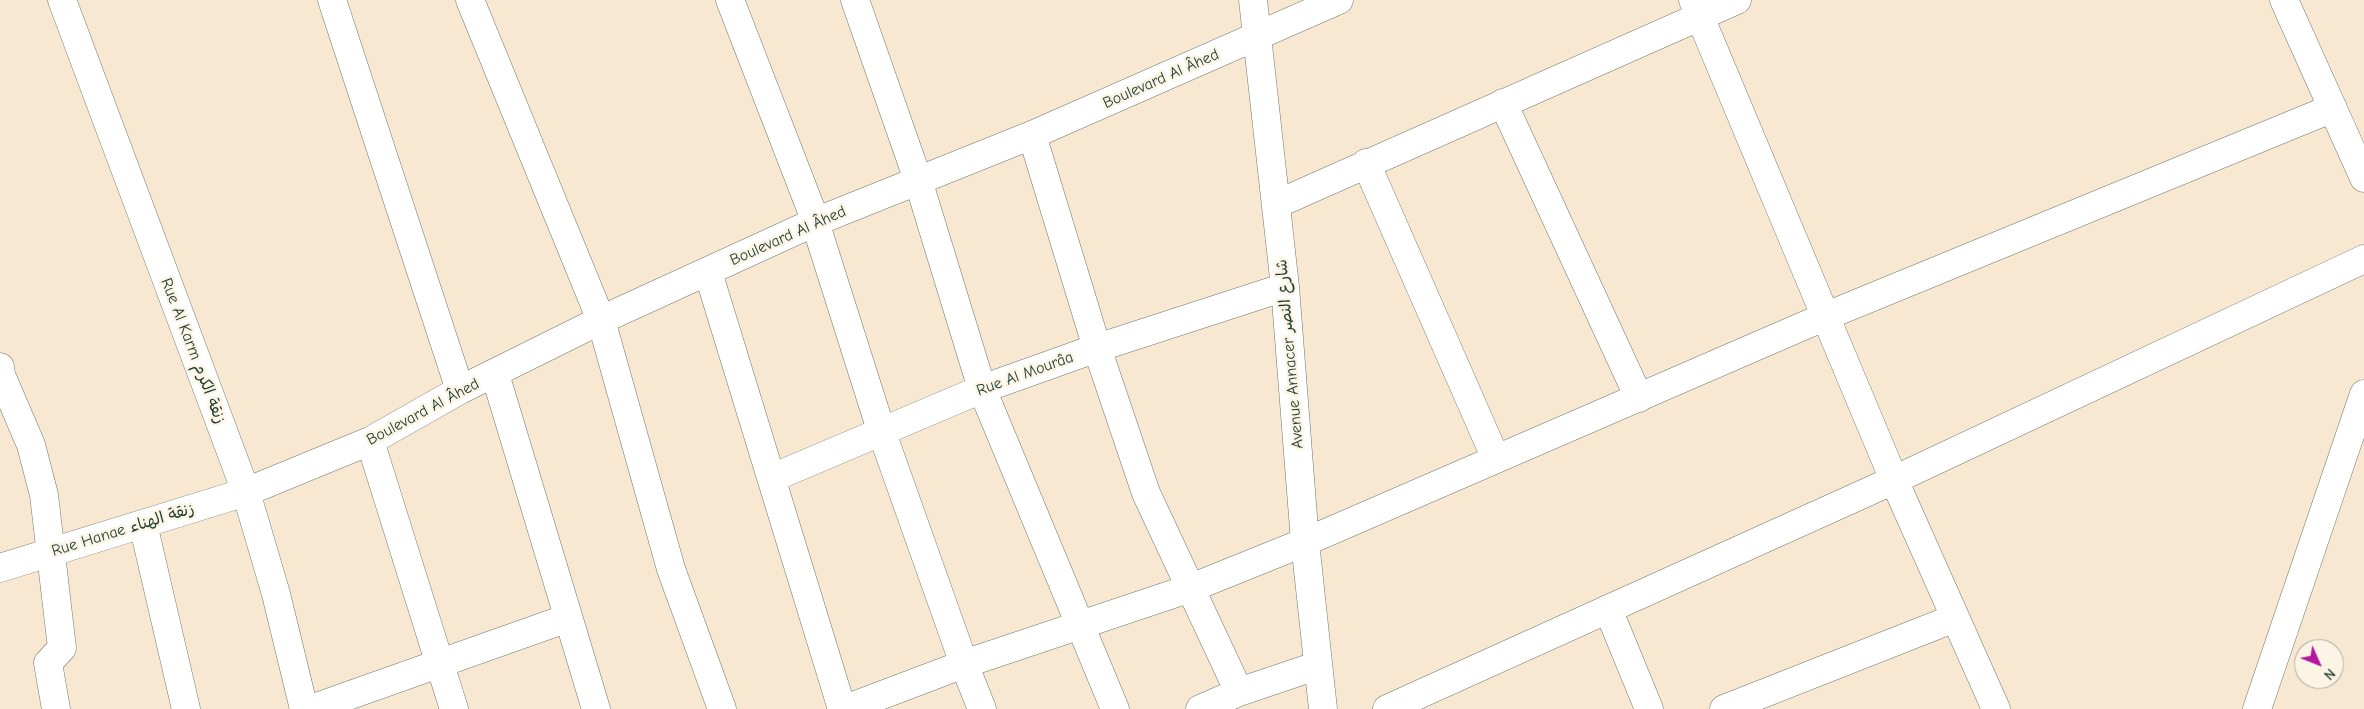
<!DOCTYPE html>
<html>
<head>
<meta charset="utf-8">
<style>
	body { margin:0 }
	#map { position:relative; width:2364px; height:709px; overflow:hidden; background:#f8e8d2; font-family:"Comic Neue",sans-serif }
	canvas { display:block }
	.north { position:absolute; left:2294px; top:639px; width:50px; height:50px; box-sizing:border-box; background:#fcf5e5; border:1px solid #a4ab9e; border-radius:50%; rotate:134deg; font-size:14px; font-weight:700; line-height:20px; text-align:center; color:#1f3d34 }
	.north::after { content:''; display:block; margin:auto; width:18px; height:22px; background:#b5179e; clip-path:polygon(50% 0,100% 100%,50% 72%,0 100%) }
</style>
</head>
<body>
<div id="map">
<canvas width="2364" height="709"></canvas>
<div class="north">N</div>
</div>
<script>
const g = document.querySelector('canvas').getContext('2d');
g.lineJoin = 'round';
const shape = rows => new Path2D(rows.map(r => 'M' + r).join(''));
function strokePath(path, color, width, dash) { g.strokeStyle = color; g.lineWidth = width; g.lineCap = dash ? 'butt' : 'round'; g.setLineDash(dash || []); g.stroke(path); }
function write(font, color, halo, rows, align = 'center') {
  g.font = font + ' "Comic Neue","Playpen Sans Arabic",sans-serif'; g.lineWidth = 5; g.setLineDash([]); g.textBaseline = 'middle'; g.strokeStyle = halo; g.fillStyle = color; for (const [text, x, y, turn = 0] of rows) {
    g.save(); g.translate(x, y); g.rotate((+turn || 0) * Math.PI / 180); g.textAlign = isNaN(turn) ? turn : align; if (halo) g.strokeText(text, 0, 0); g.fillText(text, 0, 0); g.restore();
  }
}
const street = shape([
	[62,0,246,492,276,594,304,709],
	[332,0,460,390],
	[470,0,601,320,671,569,722,709],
	[730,0,816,222],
	[855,0,918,180,982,389,1115,709],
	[1253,0,1285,287,1305,542,1323,709],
	[1693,0,1894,480,1996,709],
	[2284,0,2364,178],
	[1503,103,1639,398],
	[1032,135,1097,348,1146,493,1239,692],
	[1366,163,1496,459],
	[1277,204,1737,0],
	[815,222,881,430,964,664,982,709],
	[708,272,842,709],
	[0,367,1,375,31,445,44,495,62,648,48,663,56,709],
	[495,374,596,709],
	[370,441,454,709],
	[772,478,982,389,1097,348,1285,287],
	[143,524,186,709],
	[0,568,246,492,370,441,460,390,601,320,815,222,1032,135,1339,0],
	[1608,609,1649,709],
	[311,709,568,618],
	[845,709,964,664,1191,588,1305,542,1824,317,2333,108],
	[1200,709,1239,692,1316,666],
	[1387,709,1894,480,2364,259],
	[1724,709,1955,618],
	[2257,709,2364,394]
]);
strokePath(street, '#6b796b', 29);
strokePath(street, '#fff', 28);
write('16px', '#1f3d34', '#fcf5e5', [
	["Boulevard Al Âhed",1161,79,-24],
	["Boulevard Al Âhed",788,236,-24],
	["Rue Al Karm زنقة الكرم",193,351,69],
	["Avenue Annacer شارع النصر",1290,354,-95],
	["Rue Al Mourâa",1025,374,-20],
	["Boulevard Al Âhed",423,412,-28],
	["Rue Hanae زنقة الهناء",123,530,-17]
]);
</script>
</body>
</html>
